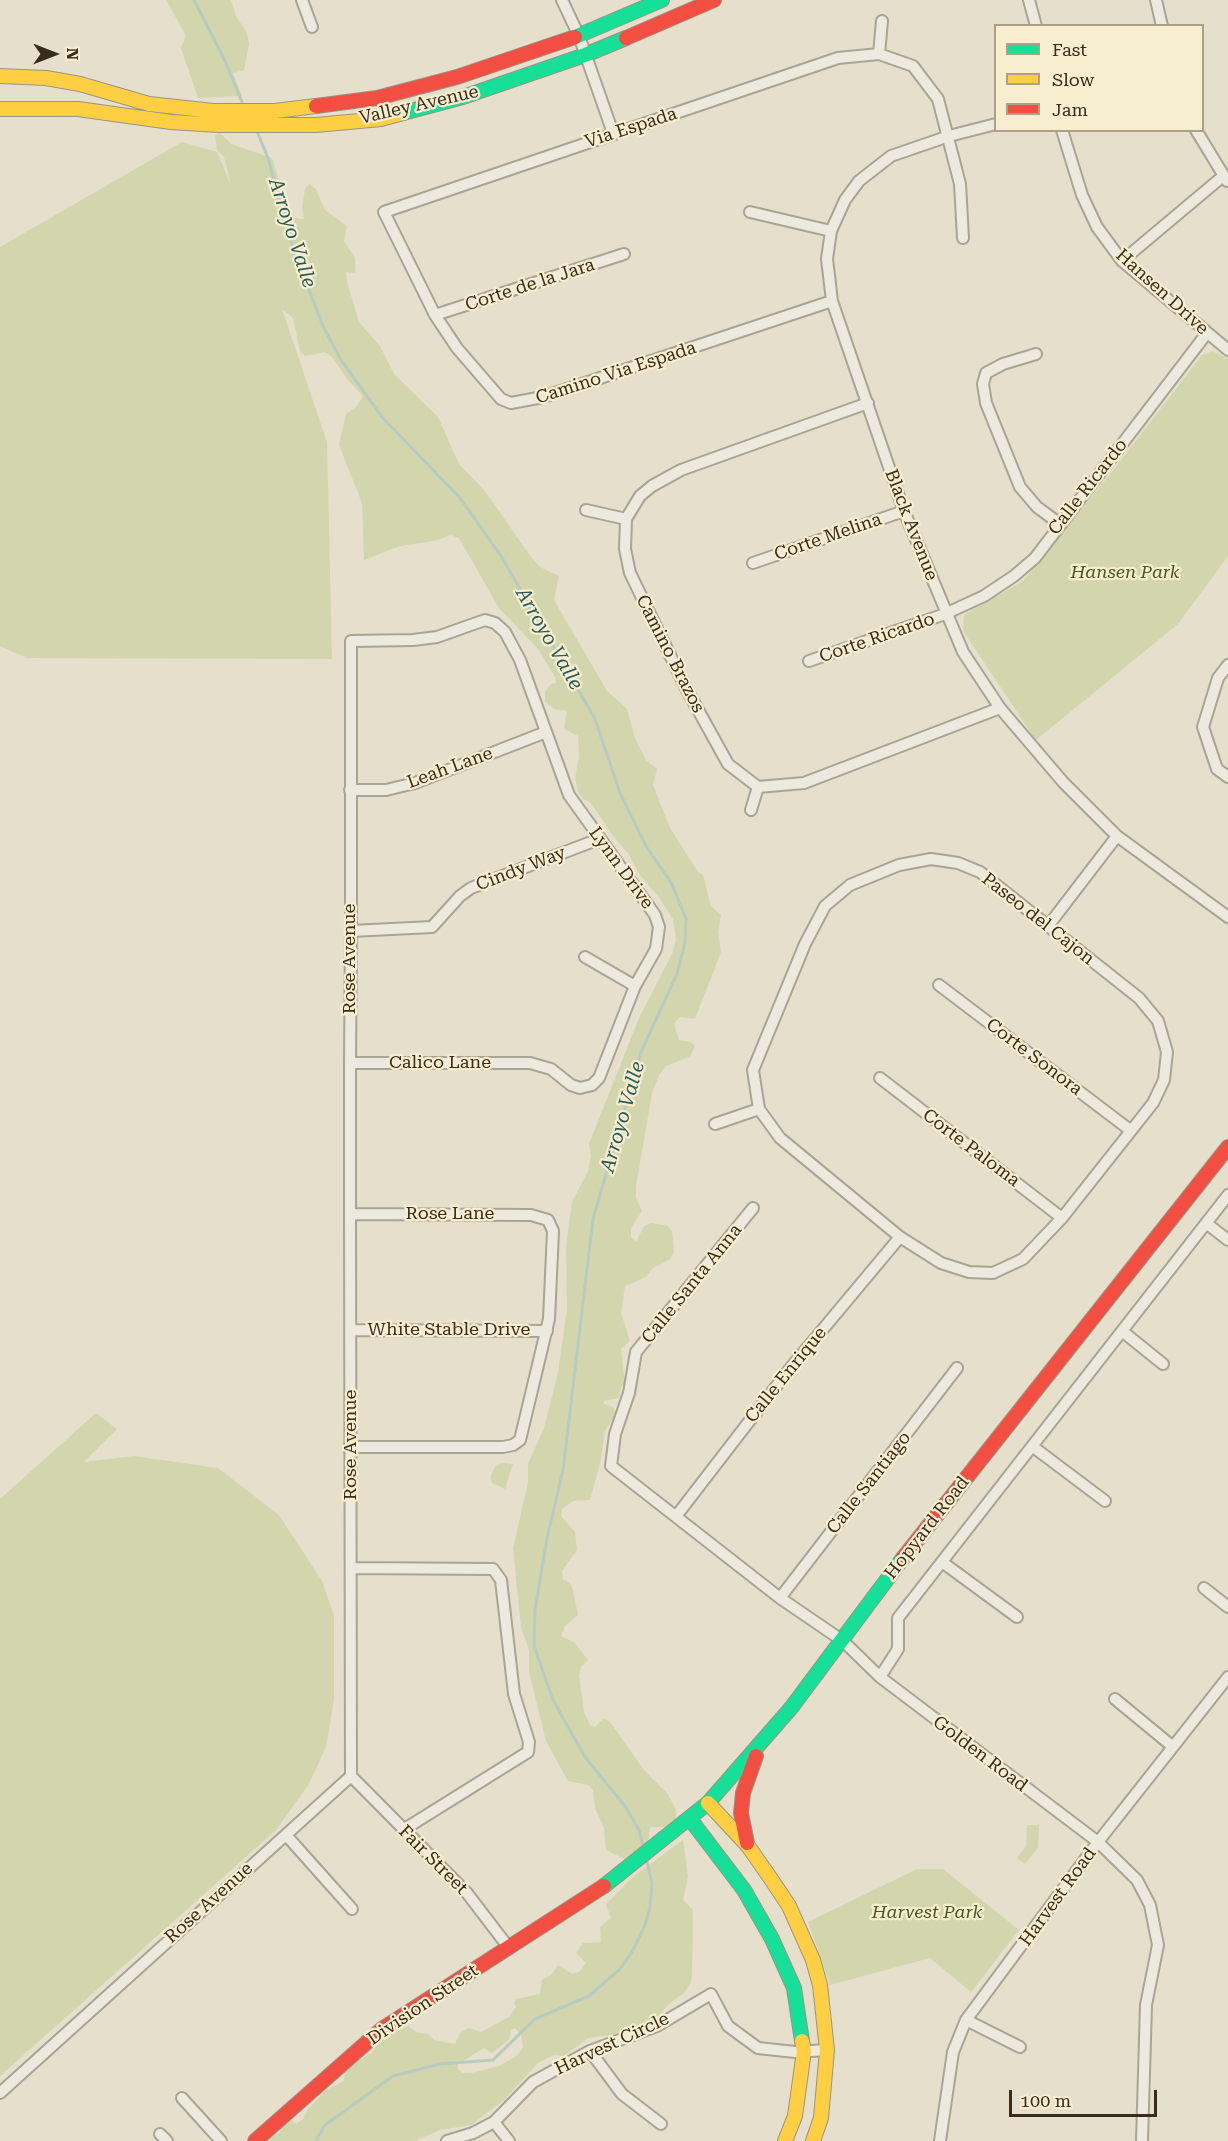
<!DOCTYPE html>
<html>
<head>
<meta charset="utf-8">
<style>
	body { margin:0 }
	#map { position:relative; width:1228px; height:2141px; overflow:hidden; background:#e5dfcb; font-family:"Roboto Serif",serif }
	canvas { display:block }
	.legend { position:absolute; left:994px; top:24px; width:210px; height:108px; box-sizing:border-box; background:#f7eed0; border:2px solid #aba088; margin:0; padding:8px 10px; list-style:none; font-size:18px; color:#392c1c }
	.legend li { display:flex; align-items:center; gap:12px; height:30px }
	.legend b { width:30px; border:2px solid #aba088 }
	.north { position:absolute; left:24px; top:24px; width:60px; height:60px; -webkit-text-stroke:4px #f7eed0; paint-order:stroke; rotate:90deg; font-size:16px; font-weight:700; line-height:24px; text-align:center; color:#392c1c }
	.north::after { content:''; display:block; margin:auto; width:21px; height:27px; background:#392c1c; clip-path:polygon(50% 0,100% 100%,50% 72%,0 100%) }
	.scale { position:absolute; left:1009px; top:2090px; width:148px; height:27px; box-sizing:border-box; border:3px solid #392c1c; border-top:0; padding-left:8px; font-size:18px; line-height:21px; white-space:nowrap; color:#392c1c; -webkit-text-stroke:4px #f7eed0; paint-order:stroke }
</style>
</head>
<body>
<div id="map">
<canvas width="1228" height="2141"></canvas>
<ul class="legend">
<li><b style="height:8px;background:#16e098"></b>Fast</li>
<li><b style="height:8px;background:#ffcf43"></b>Slow</li>
<li><b style="height:8px;background:#f24e42"></b>Jam</li>
</ul>
<div class="north">N</div>
<div class="scale">100 m</div>
</div>
<script>
const g = document.querySelector('canvas').getContext('2d');
g.lineJoin = 'round';
function paint(path, color) { g.fillStyle = color; g.fill(path, 'evenodd'); }
const shape = rows => new Path2D(rows.map(r => 'M' + r).join(''));
function strokePath(path, color, width, dash) { g.strokeStyle = color; g.lineWidth = width; g.lineCap = dash ? 'butt' : 'round'; g.setLineDash(dash || []); g.stroke(path); }
function write(font, color, halo, rows, align = 'center') {
  g.font = font + ' "Roboto Serif",serif'; g.lineWidth = 4.5; g.setLineDash([]); g.textBaseline = 'middle'; g.strokeStyle = halo; g.fillStyle = color; for (const [text, x, y, turn = 0] of rows) {
    g.save(); g.translate(x, y); g.rotate((+turn || 0) * Math.PI / 180); g.textAlign = isNaN(turn) ? turn : align; if (halo) g.strokeText(text, 0, 0); g.fillText(text, 0, 0); g.restore();
  }
}
paint(shape([
	[166,0,231,0,236,16,247,33,249,44,244,70,233,73,242,96,198,98,181,48,186,36],
	[220,133,231,144,272,158,286,203,295,218,304,219,302,208,305,189,309,184,316,189,325,210,347,226,344,241,355,258,355,273,346,272,347,282,359,322,380,346,394,374,438,417,459,464,485,491,531,557,540,567,559,576,554,600,607,691,627,709,635,738,646,760,657,769,653,785,670,828,698,872,703,875,711,906,721,915,718,932,721,952,695,1019,679,1017,674,1024,679,1040,691,1042,695,1046,691,1056,666,1066,659,1075,652,1093,636,1186,636,1197,642,1211,631,1228,631,1237,636,1242,644,1226,651,1223,668,1226,672,1231,674,1252,670,1259,653,1268,646,1277,625,1286,621,1313,630,1341,621,1349,625,1384,621,1387,619,1398,604,1401,604,1404,613,1407,616,1414,605,1431,600,1464,590,1500,573,1501,562,1509,561,1516,575,1532,577,1550,562,1571,563,1579,570,1583,573,1590,578,1615,565,1626,561,1636,574,1642,588,1660,581,1667,579,1675,584,1712,590,1725,595,1727,604,1718,610,1722,644,1770,668,1794,676,1810,676,1821,670,1827,650,1827,648,1844,626,1860,606,1850,604,1828,595,1808,593,1790,588,1785,568,1781,546,1741,529,1672,529,1650,521,1627,513,1548,528,1483,528,1464,544,1428,558,1373,567,1309,566,1246,572,1202,588,1171,591,1156,589,1144,639,1018,672,954,676,940,673,919,658,896,639,874,628,853,614,837,590,802,583,799,578,792,575,777,579,757,578,736,564,729,567,711,554,709,545,702,545,692,551,684,556,683,555,677,538,649,499,608,459,538,451,535,434,541,400,546,364,560,362,503,339,445,346,414,356,407,363,396,348,380,332,357,325,352,305,356,300,351,293,318,282,309,327,442,332,659,27,658,0,646,0,247,182,142,217,152,231,185,224,157,217,150,215,135],
	[1213,351,1228,359,1228,556,1178,624,1036,740,963,631,964,615,1023,581,1115,468,1202,355],
	[96,1413,117,1429,84,1462,134,1456,218,1468,279,1515,322,1581,334,1616,334,1699,326,1747,309,1784,276,1830,0,2076,0,1499],
	[503,1463,513,1464,505,1489,492,1483,490,1478,496,1465],
	[1027,1825,1039,1825,1038,1848,1025,1864,1017,1858,1026,1846],
	[683,1840,688,1876,683,1900,693,1910,692,1975,690,1984,684,1993,670,2003,655,2019,619,2034,588,2038,564,2056,554,2055,538,2063,504,2100,471,2125,440,2130,415,2141,265,2141,272,2134,279,2134,286,2116,296,2124,303,2119,307,2110,326,2090,344,2081,345,2072,357,2061,372,2053,377,2044,371,2039,389,2030,393,2032,408,2026,416,2032,428,2034,434,2040,455,2044,460,2033,469,2028,481,2032,509,2017,516,2007,514,2003,516,1999,540,1994,542,1980,551,1975,558,1965,572,1974,579,1972,586,1963,576,1953,583,1943,601,1942,600,1927,611,1918,606,1904,634,1876],
	[515,2028,521,2035,523,2047,518,2055,499,2066,471,2073,463,2073,458,2069,458,2064,484,2048,492,2053,509,2040,511,2030],
	[917,1869,943,1869,1019,1930,971,1992,930,1958,830,1985,808,1922]
]), '#d3d6ad');
strokePath(shape([
	[194,0,225,61,244,107],
	[256,129,268,158,294,251,323,326,341,360,382,417,460,498,501,556,595,719,620,793,646,846,672,884,686,919,685,943,677,974,641,1052,593,1219,563,1470,547,1538,535,1610,534,1646,553,1700,585,1757,625,1806,639,1830,644,1849],
	[316,2141,325,2125,393,2076,440,2064,493,2060,535,2019,589,1996,620,1969,632,1952,645,1925,650,1908,652,1883,646,1858]
]), '#b7cbc0', 3);
const street = shape([
	[302,0,312,27],
	[562,0,579,36,613,133],
	[1029,0,1036,26],
	[1156,0,1162,26],
	[879,54,882,21],
	[996,124,949,136,891,156,859,181,845,200,831,231,827,259,832,301,904,511,963,652,1000,708,1063,782,1117,836,1228,917],
	[1062,130,1082,195,1097,227,1122,261,1228,350],
	[1196,130,1227,181],
	[750,212,831,231],
	[1122,261,1222,177],
	[832,301,543,397,511,403,501,399,457,348,435,315,384,212,838,58,879,54,913,66,938,99,960,184,963,238],
	[435,315,624,254],
	[1036,354,1003,364,986,373,983,384,986,403,1020,487,1037,507,1060,524],
	[868,403,681,470,652,486,640,496,626,519,625,549,630,573,687,690,728,764,758,787,804,783,1000,708],
	[586,510,626,519],
	[753,563,904,511],
	[809,661,945,614,984,596,1014,576,1035,558,1207,333],
	[1228,665,1218,678,1203,727,1217,769,1228,777],
	[350,790,386,790,415,783,546,732],
	[751,810,758,787],
	[931,859,958,863,980,872,1139,998,1158,1021,1167,1052,1164,1080,1153,1103,1062,1218,1023,1259,993,1273,969,1272,941,1263,900,1237,780,1138,759,1109,753,1070,805,944,825,906,850,885,899,865,931,859],
	[1048,926,1117,836],
	[351,931,432,927,460,896,471,888,599,839],
	[585,957,635,986],
	[939,985,1130,1130],
	[880,1078,1062,1218],
	[715,1124,759,1109],
	[753,1208,636,1352,629,1393,615,1434,611,1466,780,1598,843,1641,880,1677,1098,1842,1137,1880,1150,1905,1158,1945,1146,2005,1142,2141],
	[350,1214,531,1215,548,1220,553,1231,549,1319,520,1440,513,1445,503,1447,352,1447],
	[1206,1223,1228,1240],
	[351,1330,547,1331],
	[1122,1331,1163,1364],
	[1032,1446,1105,1501],
	[677,1515,788,1371,900,1237],
	[942,1562,1017,1617],
	[351,1568,493,1569,501,1580,514,1694,529,1742,528,1752,403,1830],
	[1204,1588,1228,1607],
	[780,1598,957,1368],
	[880,1677,898,1649,898,1618,1228,1195],
	[1115,1699,1172,1746],
	[351,1776,467,1893,509,1948],
	[286,1835,352,1909],
	[966,2020,1020,2047],
	[590,2051,622,2094,661,2124],
	[0,2093,351,1776,350,1214,350,1063,351,931,351,641,413,640,437,637,485,620,495,623,505,632,520,660,569,795,655,915,659,927,656,949,635,986,599,1078,592,1085,580,1088,571,1085,551,1069,530,1063,350,1063],
	[182,2098,221,2141],
	[494,2122,509,2141],
	[160,2134,167,2141],
	[447,2141,473,2133,494,2122,533,2082,590,2051,657,2026,711,1994,728,2026,758,2048,795,2052,827,2050],
	[940,2141,953,2052,966,2020,1098,1842,1228,1677]
]);
const fast = shape([
	[575,37,662,0],
	[403,113,463,97,585,55,626,38],
	[690,1819,744,1890,772,1939,794,1988,802,2041],
	[604,1886,708,1803,791,1708,903,1558]
]);
const slow = shape([
	[0,76,46,78,80,84,149,104,213,111,275,111,316,106],
	[0,109,78,109,171,122,219,125,316,125,381,119,403,113],
	[708,1803,748,1846,771,1879,789,1906,813,1960,820,1985,827,2050,821,2118,813,2141],
	[785,2141,795,2116,804,2051,802,2041]
]);
const jam = shape([
	[626,38,714,0],
	[316,106,377,98,457,77,575,37],
	[903,1558,1228,1147],
	[747,1843,741,1813,743,1793,756,1756],
	[255,2141,382,2029,604,1886]
]);
strokePath(street, '#aaa495', 14);
strokePath(fast, '#9a9384', 16);
strokePath(slow, '#9a9384', 16);
strokePath(jam, '#9a9384', 16);
strokePath(street, '#ede9de', 10);
strokePath(fast, '#16e098', 14);
strokePath(slow, '#ffcf43', 14);
strokePath(jam, '#f24e42', 14);
write('18px', '#392c1c', '#f7eed0', [
	["Valley Avenue",419,105,-13],
	["Via Espada",631,128,-18],
	["Corte de la Jara",530,285,-18],
	["Hansen Drive",1162,292,42],
	["Camino Via Espada",616,373,-18],
	["Calle Ricardo",1088,487,-52],
	["Black Avenue",911,525,69],
	["Corte Melina",828,537,-19],
	["Corte Ricardo",877,638,-19],
	["Camino Brazos",670,654,63],
	["Leah Lane",450,768,-20],
	["Lynn Drive",621,868,54],
	["Cindy Way",521,869,-21],
	["Paseo del Cajon",1038,919,38],
	["Rose Avenue",350,959,-90],
	["Corte Sonora",1034,1057,37],
	["Calico Lane",440,1063],
	["Corte Paloma",971,1148,37],
	["Rose Lane",450,1214],
	["Calle Santa Anna",692,1284,-51],
	["White Stable Drive",449,1330],
	["Calle Enrique",786,1375,-51],
	["Rose Avenue",351,1445,-90],
	["Calle Santiago",869,1483,-52],
	["Hopyard Road",927,1528,-52],
	["Golden Road",980,1754,37],
	["Fair Street",433,1860,45],
	["Harvest Road",1058,1897,-54],
	["Rose Avenue",209,1903,-42],
	["Division Street",423,2005,-34],
	["Harvest Circle",612,2044,-25]
]);
write('italic 18px', '#465722', '#f7eed0', [
	["Hansen Park",1125,573],
	["Harvest Park",927,1913]
]);
write('italic 20px', '#2b5a5a', '#f7eed0', [
	["Arroyo Valle",292,233,72],
	["Arroyo Valle",549,639,60],
	["Arroyo Valle",623,1117,-74]
]);
</script>
</body>
</html>
